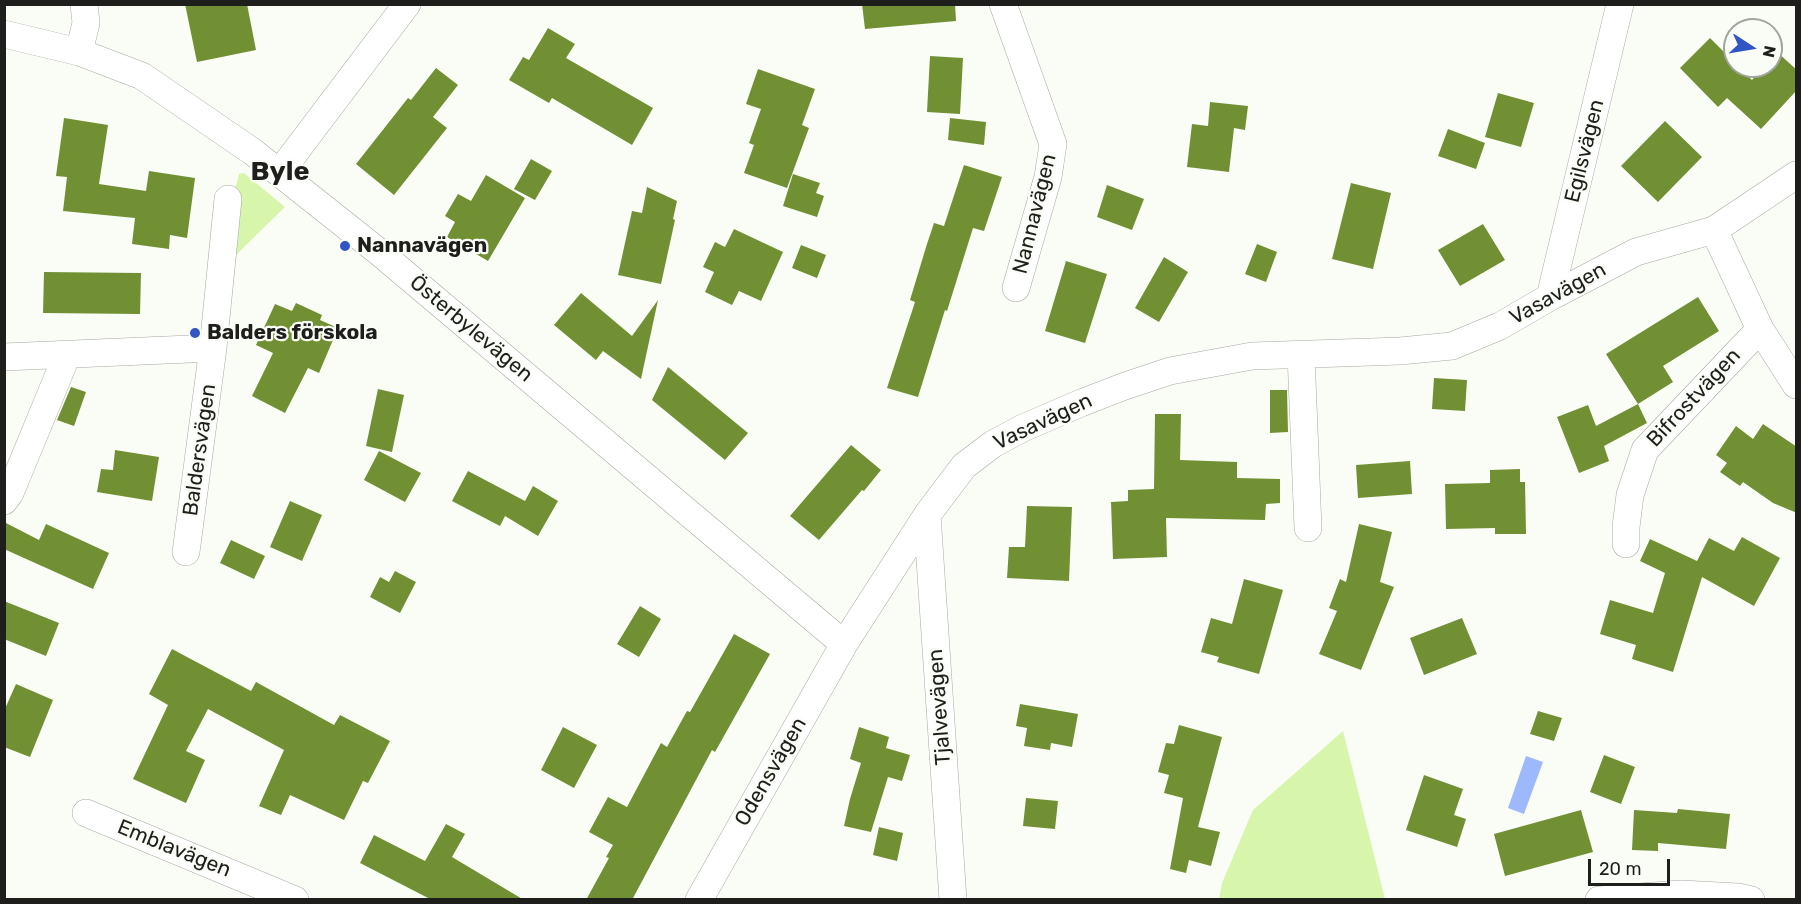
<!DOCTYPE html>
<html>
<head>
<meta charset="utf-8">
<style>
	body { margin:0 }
	#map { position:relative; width:1801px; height:904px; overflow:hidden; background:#fafdf6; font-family:Rubik,sans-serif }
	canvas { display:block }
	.frame { position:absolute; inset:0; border:6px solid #1e1f1d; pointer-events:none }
	.north { position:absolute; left:1723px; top:18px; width:60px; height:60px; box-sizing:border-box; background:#fafdf6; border:2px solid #a2a49f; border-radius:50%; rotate:102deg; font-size:16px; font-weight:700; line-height:24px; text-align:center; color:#1e1f1d }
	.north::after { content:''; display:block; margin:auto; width:21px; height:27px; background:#3155c5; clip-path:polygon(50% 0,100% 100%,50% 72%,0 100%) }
	.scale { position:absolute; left:1588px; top:859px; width:82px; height:27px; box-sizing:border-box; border:3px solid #1e1f1d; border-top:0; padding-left:8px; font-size:18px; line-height:21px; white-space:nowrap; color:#1e1f1d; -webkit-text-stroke:4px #fafdf6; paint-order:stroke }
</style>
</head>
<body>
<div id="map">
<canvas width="1801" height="904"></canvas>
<div class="frame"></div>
<div class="north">N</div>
<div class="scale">20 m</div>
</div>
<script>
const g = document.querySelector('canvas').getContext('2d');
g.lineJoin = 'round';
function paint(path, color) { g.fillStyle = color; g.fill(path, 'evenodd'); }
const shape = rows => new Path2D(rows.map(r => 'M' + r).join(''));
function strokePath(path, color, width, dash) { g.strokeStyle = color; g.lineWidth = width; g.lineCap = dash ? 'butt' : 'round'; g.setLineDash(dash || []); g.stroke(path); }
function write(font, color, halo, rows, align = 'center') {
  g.font = font + ' Rubik,sans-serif'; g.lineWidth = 4.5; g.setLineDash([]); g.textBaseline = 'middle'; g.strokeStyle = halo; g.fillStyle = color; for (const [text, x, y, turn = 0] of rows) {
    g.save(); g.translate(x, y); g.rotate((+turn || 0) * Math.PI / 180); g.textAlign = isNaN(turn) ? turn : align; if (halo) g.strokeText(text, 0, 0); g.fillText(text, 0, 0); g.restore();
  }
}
paint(shape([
	[244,173,285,207,235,256,234,209,236,186,239,174],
	[1343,731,1385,899,1219,899,1222,883,1253,810]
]), '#d8f5ac');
paint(shape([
	[1526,756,1543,762,1524,814,1508,808]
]), '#9db9fb');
paint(shape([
	[185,4,247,4,256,50,197,62],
	[862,4,955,4,956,21,865,29],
	[548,28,575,44,566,58,653,108,632,145,552,98,549,103,509,80,523,57,529,60],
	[1710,38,1735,63,1735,66,1738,66,1752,80,1764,66,1771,66,1771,59,1777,52,1797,70,1797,90,1761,129,1727,98,1718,107,1680,68],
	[930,56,963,58,960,114,927,112],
	[436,68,458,85,433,117,447,128,394,195,356,164,408,98,411,100],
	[758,69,815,89,802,125,809,128,787,188,744,173,754,145,749,143,761,109,746,104],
	[1498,93,1534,103,1521,147,1485,137],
	[1210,102,1248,106,1245,130,1234,128,1229,172,1187,167,1192,124,1208,126],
	[64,118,108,125,99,184,146,191,149,171,195,178,187,238,170,235,169,249,132,244,135,218,63,211,67,177,56,176],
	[950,118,986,122,984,145,948,140],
	[1665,121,1702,157,1658,202,1621,166],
	[1448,129,1485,143,1476,169,1438,156],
	[531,159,552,171,535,200,514,189],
	[964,165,1002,177,984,231,973,228,947,311,945,310,918,397,887,388,915,302,910,300,927,244,934,223,944,226],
	[793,174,820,183,816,193,824,196,817,217,783,206],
	[486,175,525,198,488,261,447,237,455,222,445,216,458,194,471,201],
	[1351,183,1391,193,1373,269,1332,259],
	[1107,185,1144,199,1132,230,1097,217],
	[647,187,677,201,673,219,675,220,661,284,618,275,632,211,642,213],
	[1483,224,1505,260,1460,286,1438,250],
	[734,229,783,252,761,301,739,291,732,305,705,292,714,272,703,267,715,242,725,247],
	[1257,244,1277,252,1266,282,1245,274],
	[801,245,826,255,817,278,792,268],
	[1164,257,1188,272,1159,322,1135,308],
	[1066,261,1107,274,1085,343,1045,331],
	[44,272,141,273,140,314,43,313],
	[581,293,632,336,658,300,641,379,603,351,596,360,554,325],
	[1698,297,1719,331,1663,366,1673,382,1638,404,1606,354],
	[296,303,322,315,320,320,338,328,319,373,308,368,285,413,252,396,273,353,256,345,275,304,292,311],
	[668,367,748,433,725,460,652,400],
	[1434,378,1467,380,1465,411,1432,409],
	[71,387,86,392,74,426,57,420],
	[378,389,404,395,392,452,366,446],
	[1270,390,1287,390,1288,432,1270,433],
	[1638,404,1647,423,1604,446,1609,461,1579,473,1557,417,1588,405,1596,426],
	[1155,414,1181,414,1180,460,1237,462,1237,478,1280,479,1280,503,1266,504,1265,520,1166,518,1167,557,1113,559,1111,502,1128,501,1128,490,1154,489],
	[1763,424,1797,447,1797,513,1773,503,1743,482,1740,486,1720,472,1727,463,1716,455,1736,426,1753,439],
	[851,445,881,470,864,491,862,490,819,540,790,516],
	[115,450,159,457,152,501,97,492,101,469,113,470],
	[379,451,421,473,405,502,364,480],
	[1410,461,1412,494,1358,498,1356,465],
	[1520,469,1520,482,1525,482,1526,534,1495,534,1495,528,1446,529,1445,484,1490,483,1490,470],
	[468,471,525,501,533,486,558,501,538,536,505,516,500,526,452,501],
	[290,501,322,515,302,561,270,547],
	[1027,506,1072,507,1069,581,1007,578,1009,547,1025,547],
	[4,522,39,540,46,524,109,553,93,589,4,549],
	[1359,524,1392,532,1380,582,1394,587,1361,670,1319,654,1337,611,1329,608,1340,579,1346,582],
	[1742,537,1780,558,1754,606,1702,577,1673,672,1632,659,1636,645,1600,634,1610,600,1653,613,1665,573,1640,561,1650,539,1697,561,1709,538,1734,551],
	[231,540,265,556,254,579,220,563],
	[395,571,416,582,400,613,370,597,380,577,389,582],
	[1244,579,1283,590,1259,674,1217,662,1219,657,1201,652,1211,618,1232,624],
	[4,601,59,623,46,656,4,639],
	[640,606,661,619,639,657,617,644],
	[1462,618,1477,654,1424,675,1410,638],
	[734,634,770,654,715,752,712,750,632,900,586,900,609,858,606,857,613,845,589,832,608,797,627,807,661,743,667,747,687,711,690,712],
	[172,649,251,691,256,682,334,725,340,715,390,741,368,783,363,781,344,820,290,795,281,815,259,806,284,750,208,709,186,751,205,760,186,803,133,779,168,705,149,694],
	[16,684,53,700,30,757,4,747,4,711],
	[1020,704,1078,714,1072,747,1051,743,1050,750,1024,746,1027,728,1016,726],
	[1538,711,1562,718,1554,741,1530,734],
	[1179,725,1222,737,1198,827,1220,832,1211,866,1189,860,1186,873,1170,869,1183,798,1164,793,1169,775,1158,772,1166,743,1174,744],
	[563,727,597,745,574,788,541,770],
	[859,727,889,737,886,748,910,755,902,781,888,777,871,832,844,826,850,799,861,763,850,759],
	[1604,755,1635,767,1621,804,1590,792],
	[1424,775,1463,789,1454,815,1466,819,1457,847,1406,830],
	[1026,798,1058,801,1055,829,1023,826],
	[1678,809,1730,814,1726,849,1658,843,1658,851,1632,850,1634,810,1677,813],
	[1581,810,1593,852,1505,876,1494,834],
	[446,824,465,834,452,857,524,900,432,900,360,863,374,835,425,861],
	[879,827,903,833,897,861,873,855]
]), '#719034');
const minor = shape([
	[1003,4,1053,144,1048,177,1016,288],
	[4,34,79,52,142,76,253,152,379,252,844,644],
	[79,52,86,23,84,4],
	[280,172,407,4],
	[1714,230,1760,329,1796,385],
	[1550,297,1620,4],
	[213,348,228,199],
	[1301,354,1308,528],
	[4,357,213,348,186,552],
	[4,501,10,493,67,355],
	[927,515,953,900],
	[1626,544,1626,527,1630,495,1645,450,1760,329],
	[86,813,295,900],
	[699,900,844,644,927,515,964,466,993,444,1023,428,1081,403,1125,386,1170,371,1252,356,1400,351,1452,346,1500,326,1550,297,1636,252,1714,230,1796,175],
	[1599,900,1681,894,1738,897,1751,900]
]);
strokePath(minor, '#a6a9a3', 28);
strokePath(minor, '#fff', 27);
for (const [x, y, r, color] of [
	[345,246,6,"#3155c5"],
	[195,333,6,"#3155c5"]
]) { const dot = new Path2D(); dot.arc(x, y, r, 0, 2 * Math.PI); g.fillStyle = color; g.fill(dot); strokePath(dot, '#fafdf6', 2); }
write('21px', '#1e1f1d', '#fafdf6', [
	["Egilsvägen",1585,151,-76],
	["Nannavägen",1035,214,-76],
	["Vasavägen",1558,294,-29],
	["Österbylevägen",471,329,40],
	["Bifrostvägen",1694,398,-47],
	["Vasavägen",1043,422,-25],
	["Baldersvägen",200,450,-82],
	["Tjalvevägen",940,707,-94],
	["Odensvägen",771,772,-60],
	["Emblavägen",174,849,22]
]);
write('bold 21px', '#1e1f1d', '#fafdf6', [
	["Nannavägen",357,246],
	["Balders förskola",207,333]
], 'left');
write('bold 27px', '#1e1f1d', '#fafdf6', [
	["Byle",280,172]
]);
</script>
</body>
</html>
